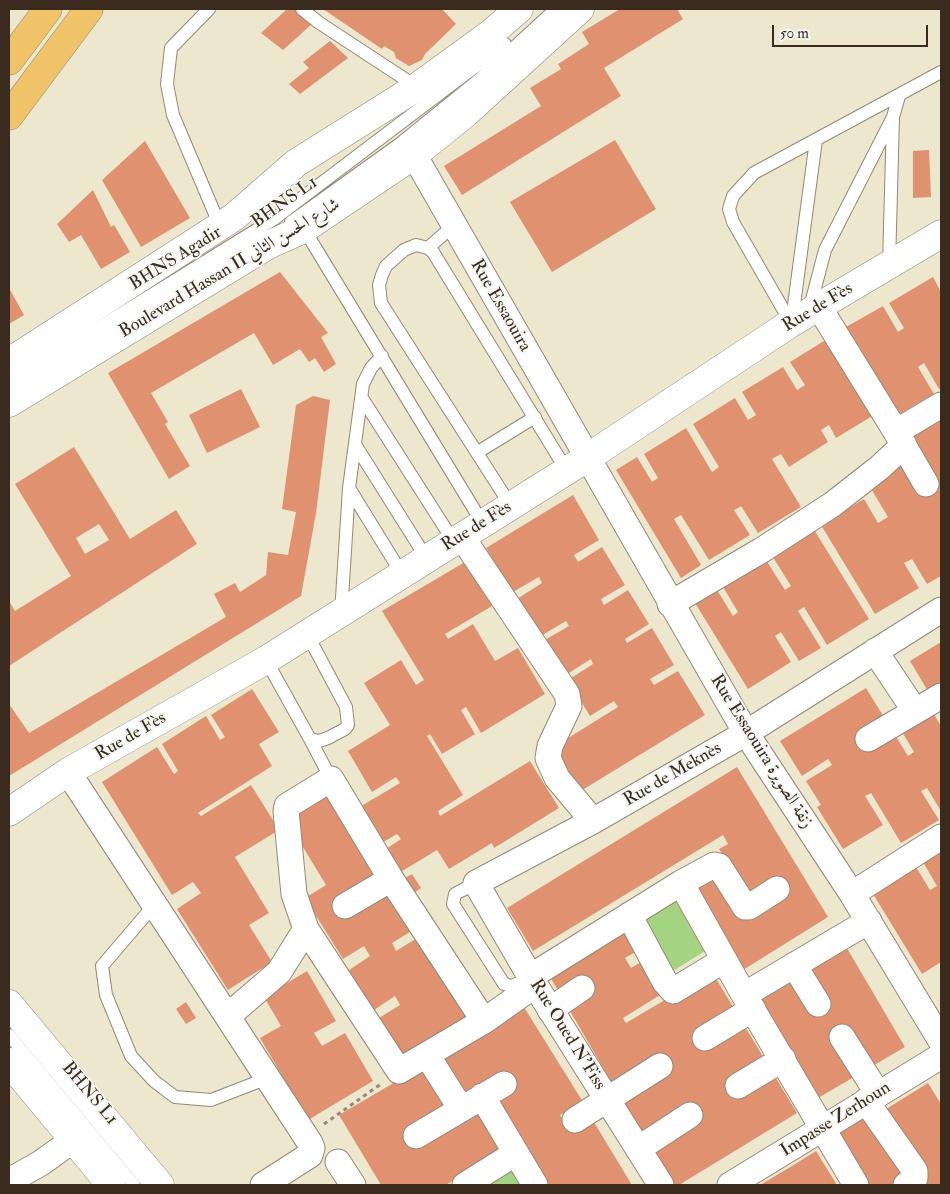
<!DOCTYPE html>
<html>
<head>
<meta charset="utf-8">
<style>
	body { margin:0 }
	#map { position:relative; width:950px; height:1194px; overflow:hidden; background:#ede7ce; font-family:"IM FELL Double Pica",serif }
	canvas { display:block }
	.frame { position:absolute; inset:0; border:10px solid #3b2a1e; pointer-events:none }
	.scale { position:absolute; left:772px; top:25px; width:156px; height:22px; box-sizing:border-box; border:2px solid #3b2a1e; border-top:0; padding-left:6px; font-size:15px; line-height:18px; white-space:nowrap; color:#3b2a1e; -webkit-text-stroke:4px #f6f6f2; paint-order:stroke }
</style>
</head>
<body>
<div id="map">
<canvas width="950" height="1194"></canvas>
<div class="frame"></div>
<div class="scale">50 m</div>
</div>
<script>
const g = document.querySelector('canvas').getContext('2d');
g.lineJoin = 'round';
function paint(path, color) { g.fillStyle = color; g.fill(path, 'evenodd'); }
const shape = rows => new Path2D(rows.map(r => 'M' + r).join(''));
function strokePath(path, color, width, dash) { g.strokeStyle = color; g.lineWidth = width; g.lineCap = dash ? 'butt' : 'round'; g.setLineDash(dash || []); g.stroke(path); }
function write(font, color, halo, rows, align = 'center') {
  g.font = font + ' "IM FELL Double Pica",Amiri,serif'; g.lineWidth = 4; g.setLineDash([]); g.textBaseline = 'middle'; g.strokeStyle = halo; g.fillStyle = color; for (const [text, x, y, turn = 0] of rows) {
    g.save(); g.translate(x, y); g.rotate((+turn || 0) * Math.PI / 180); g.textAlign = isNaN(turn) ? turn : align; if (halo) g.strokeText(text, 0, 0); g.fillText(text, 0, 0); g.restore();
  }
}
paint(shape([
	[676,893,710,948,673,971,639,916],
	[513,1162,527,1185,482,1185]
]), '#a4d482');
paint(shape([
	[287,9,296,9,312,24,283,50,261,33],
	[323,9,442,9,456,24,425,54,422,60,409,66,396,58,394,52,384,46,382,49],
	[620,9,677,9,683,19,604,68,621,96,462,195,444,166,541,106,530,88,561,69,558,64,589,44,582,32],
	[330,41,348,58,300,94,289,84,309,68,303,62],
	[615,140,656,209,552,272,510,202],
	[145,141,190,218,141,247,102,180],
	[929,150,931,197,913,198,913,151],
	[93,190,111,227,114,225,130,252,101,269,81,235,69,242,57,224],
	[280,272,328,333,321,337,336,364,324,372,315,358,309,362,300,349,273,365,254,333,151,393,168,422,165,424,190,466,169,479,108,373],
	[933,277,941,292,941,388,939,389,924,363,918,367,934,394,891,419,839,331,883,306,898,332,904,328,889,303],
	[9,288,24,315,9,324],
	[832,336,879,412,836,438,829,425,821,430,828,442,789,467,781,454,772,459,801,507,758,533,741,506,738,508,734,510,750,535,709,560,681,515,674,519,701,565,681,578,616,470,637,457,652,482,658,478,644,454,686,428,712,472,719,467,693,424,735,398,748,420,756,415,742,392,783,367,797,390,805,385,790,362],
	[241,389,260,427,207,453,189,415],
	[313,396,330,400,316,513,301,596,9,776,9,704,29,733,226,617,214,594,235,583,240,592,266,575,268,552,288,555,296,512,282,509,296,405],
	[941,408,941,576,927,584,912,559,904,563,919,588,875,614,821,525,864,499,878,523,888,517,867,482,901,432],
	[74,447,130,539,176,510,197,544,9,666,9,601,15,611,71,576,15,484],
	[99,524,109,540,85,554,76,538],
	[573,495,599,540,574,555,578,562,602,547,625,585,601,599,604,605,628,590,649,624,625,639,627,643,652,628,674,665,650,679,654,685,678,671,705,715,579,792,552,748,618,707,614,701,590,716,568,680,593,664,591,659,564,676,543,641,569,626,566,621,539,637,517,599,542,583,539,577,513,592,486,548],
	[813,528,869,619,827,645,804,607,798,611,821,648,799,661,781,632,775,636,791,662,748,689,695,603,717,590,733,616,738,612,723,587,766,560,785,590,791,586,771,554],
	[465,562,492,606,445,634,448,639,473,624,495,661,518,648,545,694,481,733,466,707,461,710,475,734,442,754,430,734,427,736,463,795,438,811,440,816,530,761,559,808,494,848,492,843,449,869,437,850,394,876,380,853,401,839,397,834,375,847,353,811,400,783,396,777,372,792,348,751,390,725,364,683,401,660,416,685,424,680,382,611],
	[941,642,941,692,932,698,910,661],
	[866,688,908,756,914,752,898,725,929,706,941,726,941,811,927,788,921,791,939,820,901,843,871,793,865,796,883,825,843,849,817,807,821,805,806,781,832,765,828,759,802,776,780,741],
	[252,689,279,732,259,744,272,766,198,813,201,816,251,785,279,830,235,857,269,913,249,925,272,962,228,990,177,909,201,893,193,882,172,895,102,782,157,747,174,774,178,771,162,744,206,716,220,740,225,737,211,715],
	[737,767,828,917,743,970,691,885,714,871,748,896,719,849,728,844,723,835,533,951,507,908],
	[328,792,413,930,392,943,396,951,417,938,470,1023,406,1063,379,1018,400,1005,395,996,374,1010,349,970,370,956,364,946,343,959,305,898,326,885,286,819],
	[941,844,941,962,922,974,870,889,913,862,930,890,937,886,920,857],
	[412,874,421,888,406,898,397,883],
	[626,928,639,950,625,958,631,968,649,957,665,992,623,1018,626,1023,712,972,797,1113,679,1185,675,1185,616,1090,549,975],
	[841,938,905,1047,813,1101,749,994],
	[307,971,336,1021,314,1033,322,1046,345,1033,373,1081,308,1120,260,1038,281,1026,264,997],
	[186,1002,196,1018,186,1024,176,1009],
	[522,1004,583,1102,560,1115,564,1123,589,1114,632,1185,542,1185,503,1120,461,1100,435,1058],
	[426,1064,482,1105,508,1148,446,1185,381,1185,339,1115],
	[928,1083,941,1104,941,1185,916,1185,883,1111],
	[870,1114,908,1177,894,1185,859,1185,831,1139],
	[816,1151,837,1185,760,1185,792,1166]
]), '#e09270');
const service = shape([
	[209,9,171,48,167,84,173,115,220,226],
	[302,9,318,22,417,87],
	[291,222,401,143,480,79,556,9],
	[304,229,483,524],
	[428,248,454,225],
	[889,265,893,117,899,96],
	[809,311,825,250,893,117],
	[792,320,816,140],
	[791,323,733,222,729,209,733,196,754,173,941,72],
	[9,383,274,219,505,44],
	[362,398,454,542],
	[356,446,427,559],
	[478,452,535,417],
	[349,488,402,574],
	[511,506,381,303,379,285,382,275,386,266,404,250,416,245,428,248,433,252,567,471],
	[341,613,349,488,363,384,371,368,382,356],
	[266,660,310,739,319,741,328,738,345,729,348,725,346,707,307,634],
	[310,739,331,779],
	[476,883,455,894,453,904,504,984,512,986,527,979],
	[155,904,102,966,106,995,131,1056,154,1081,175,1097,211,1100,268,1078],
	[9,1035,134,1185]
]);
const minor = shape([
	[414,155,746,733,852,894,941,1041],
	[819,307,896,432,941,405],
	[896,432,926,484],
	[462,537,567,694,569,706,550,746,548,758,557,778,593,821],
	[670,604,762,550,833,504,879,468,904,445],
	[875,651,915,711],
	[868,739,941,696],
	[68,772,310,1143,312,1148,310,1155,263,1185],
	[681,883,714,865,719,866,745,907,749,907,777,889],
	[852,894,941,837],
	[345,906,391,879],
	[629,915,665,982,673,991,724,960],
	[306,929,399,1071,484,1021,535,985],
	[794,965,818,1004],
	[530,977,681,883,744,995,856,1185],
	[744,995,869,921],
	[550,1010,582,988],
	[228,1016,279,972,306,929,294,894,286,811,287,806,331,779,391,879,484,1021],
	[842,1037,878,1094],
	[705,1038,753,1009],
	[427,1055,461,1109],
	[738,1086,783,1059],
	[482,1096,535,1185],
	[866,1101,915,1171,915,1178,906,1185],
	[575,1120,660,1066],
	[416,1136,504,1084],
	[638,1149,690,1115],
	[338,1162,353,1185],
	[9,1181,41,1163,73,1140],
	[465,1185,516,1153],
	[661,1185,535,985,476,883,593,821,746,733,941,610],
	[730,1185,941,1056]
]);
const tertiary = shape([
	[9,362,234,217,296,163,417,87,490,34,519,9],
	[9,403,268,245,304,229,414,155,466,113,580,9],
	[9,812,68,772,266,660,587,458,791,323,941,234],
	[9,1004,160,1185],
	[9,1062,111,1185]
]);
const primary = shape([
	[9,61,48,9],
	[9,116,89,9]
]);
strokePath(service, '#948876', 14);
strokePath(minor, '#948876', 27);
strokePath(tertiary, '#948876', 29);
strokePath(primary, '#948876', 29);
strokePath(shape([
	[324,1124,381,1084]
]), '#948876', 3, [4, 4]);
strokePath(service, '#fff', 12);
strokePath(minor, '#fff', 25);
strokePath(tertiary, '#fff', 28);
strokePath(primary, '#f0c369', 28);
write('18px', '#3b2a1e', '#f6f6f2', [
	["BHNS L1",285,203,-35],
	["BHNS Agadir",176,259,-32],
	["Boulevard Hassan II شارع الحسن الثاني",230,269,-31],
	["Rue Essaouira",500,306,60],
	["Rue de Fès",818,308,-31],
	["Rue de Fès",477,527,-32],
	["Rue de Fès",131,737,-30],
	["Rue Essaouira زنقة الصويرة",761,752,58],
	["Rue de Meknès",673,775,-30],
	["Rue Oued N'Fiss",567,1035,58],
	["BHNS L1",89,1094,50],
	["Impasse Zerhoun",836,1120,-32]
]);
</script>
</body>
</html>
